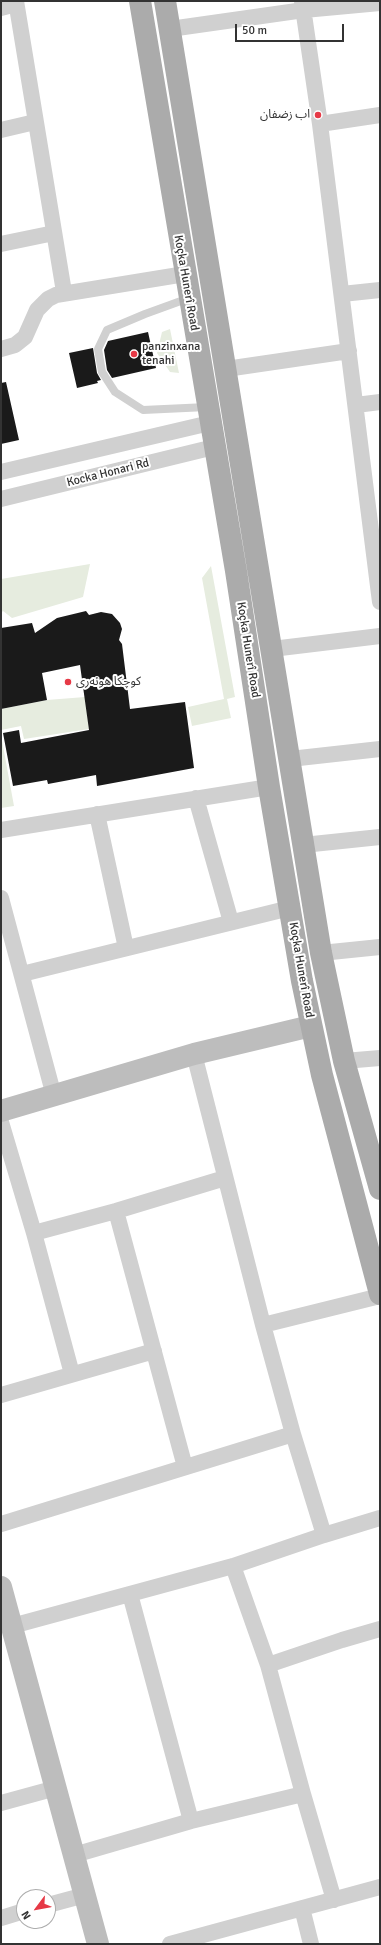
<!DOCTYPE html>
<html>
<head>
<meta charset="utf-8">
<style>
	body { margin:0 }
	#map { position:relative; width:381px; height:1945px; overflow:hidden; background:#fff; font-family:Signika,sans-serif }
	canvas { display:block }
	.frame { position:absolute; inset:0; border:2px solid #333; pointer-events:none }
	.north { position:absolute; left:16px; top:1889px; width:40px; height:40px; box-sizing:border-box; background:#fff; border:1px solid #adadad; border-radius:50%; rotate:238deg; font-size:11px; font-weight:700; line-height:16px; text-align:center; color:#333 }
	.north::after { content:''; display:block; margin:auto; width:14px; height:18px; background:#e63946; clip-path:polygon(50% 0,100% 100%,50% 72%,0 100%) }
	.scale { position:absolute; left:235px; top:24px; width:109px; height:18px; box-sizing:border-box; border:2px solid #333; border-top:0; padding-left:5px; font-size:12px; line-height:14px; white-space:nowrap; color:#333; -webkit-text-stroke:3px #fff; paint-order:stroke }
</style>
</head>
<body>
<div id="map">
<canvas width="381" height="1945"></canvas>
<div class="frame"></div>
<div class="north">N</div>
<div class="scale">50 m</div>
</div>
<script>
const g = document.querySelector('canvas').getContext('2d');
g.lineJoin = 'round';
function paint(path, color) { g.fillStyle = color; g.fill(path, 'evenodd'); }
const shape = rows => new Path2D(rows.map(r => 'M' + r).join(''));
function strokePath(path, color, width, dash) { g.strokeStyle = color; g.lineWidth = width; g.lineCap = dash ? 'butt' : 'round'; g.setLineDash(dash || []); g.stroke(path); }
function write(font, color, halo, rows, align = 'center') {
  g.font = font + ' Signika,"Noto Sans Arabic",sans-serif'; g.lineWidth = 4; g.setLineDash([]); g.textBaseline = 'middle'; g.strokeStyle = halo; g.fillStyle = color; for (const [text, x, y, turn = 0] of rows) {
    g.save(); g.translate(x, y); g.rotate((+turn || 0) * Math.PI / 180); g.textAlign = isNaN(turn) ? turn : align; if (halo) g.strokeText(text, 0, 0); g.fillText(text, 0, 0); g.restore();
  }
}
paint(shape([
	[170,329,179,373,170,372,157,353,162,332],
	[90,564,83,597,12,618,3,611,1,613,1,579],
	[211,566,235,697,227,699,231,718,192,726,188,707,224,699,202,578],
	[85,697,89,729,24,739,21,726,1,730,1,709,47,700],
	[1,735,14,806,1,808]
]), '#e6ecdf');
paint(shape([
	[148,332,156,368,112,378,107,370,104,350,108,341],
	[93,348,97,373,101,380,97,381,98,383,77,388,69,353],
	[6,382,19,440,1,444,1,383],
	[86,611,89,615,101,612,112,614,120,623,122,629,119,640,122,644,130,709,185,702,194,768,97,786,96,775,48,784,47,780,13,786,3,733,19,730,21,743,89,730,80,665,42,673,47,700,1,709,1,628,32,623,35,633,57,618]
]), '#1a1a1a');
strokePath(shape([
	[189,298,145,314,107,330,98,349,102,372,115,392,143,410,207,407]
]), '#d0d0d0', 8);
strokePath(shape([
	[16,1,64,292],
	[302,1,320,124,380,602],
	[1,8,16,4],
	[170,29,304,10,380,3],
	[320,124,380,115],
	[1,130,35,122],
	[1,244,54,233],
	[342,294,380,290],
	[1,349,15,345,25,337,37,310,48,299,56,295,185,274],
	[226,369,349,351],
	[356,405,380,402],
	[1,472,210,423],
	[1,499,214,447],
	[272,649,380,636],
	[290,759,380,749],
	[196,798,231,922],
	[97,814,126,948],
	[1,830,269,787],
	[303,845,380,837],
	[1,898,54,1096],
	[321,953,380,947],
	[22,974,290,908],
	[194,1054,263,1325,293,1434,324,1535],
	[344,1061,380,1058],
	[1,1122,34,1233,72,1374],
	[116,1211,185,1467],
	[34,1233,116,1211,225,1178],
	[263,1325,380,1296],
	[1,1395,154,1351],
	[1,1524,293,1434],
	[233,1566,268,1665,342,1640,380,1629],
	[130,1594,191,1821,303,1794,334,1900],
	[12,1626,233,1566,324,1535,380,1518],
	[268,1665,303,1794],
	[1,1803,56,1788],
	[74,1855,191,1821],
	[48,1905,85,1895],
	[302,1908,311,1944],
	[1,1918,24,1911],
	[170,1944,380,1887]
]), '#d0d0d0', 16);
strokePath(shape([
	[1,1111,194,1054,311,1026],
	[1,1587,98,1944]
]), '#bdbdbd', 22);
strokePath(shape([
	[140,1,236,571,269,787,302,981,322,1075,380,1294],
	[165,1,321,953,344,1061,380,1189]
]), '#ababab', 22);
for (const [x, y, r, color] of [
	[318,115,4,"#e63946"],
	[134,354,4,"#e63946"],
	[68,682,4,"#e63946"]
]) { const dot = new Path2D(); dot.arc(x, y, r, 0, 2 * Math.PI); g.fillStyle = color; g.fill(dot); strokePath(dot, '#fff', 1.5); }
write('12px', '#333', '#fff', [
	["اب زضفان",310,115,"right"],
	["panzinxana",142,347],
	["tenahi",142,361],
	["كوچكا هونەری",76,682]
], 'left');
write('12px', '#333', '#fff', [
	["Koçka Hunerî Road",186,283,80],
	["Kocka Honari Rd",108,473,-14],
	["Koçka Hunerî Road",248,650,81],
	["Koçka Hunerî Road",301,970,80]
]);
</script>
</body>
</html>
